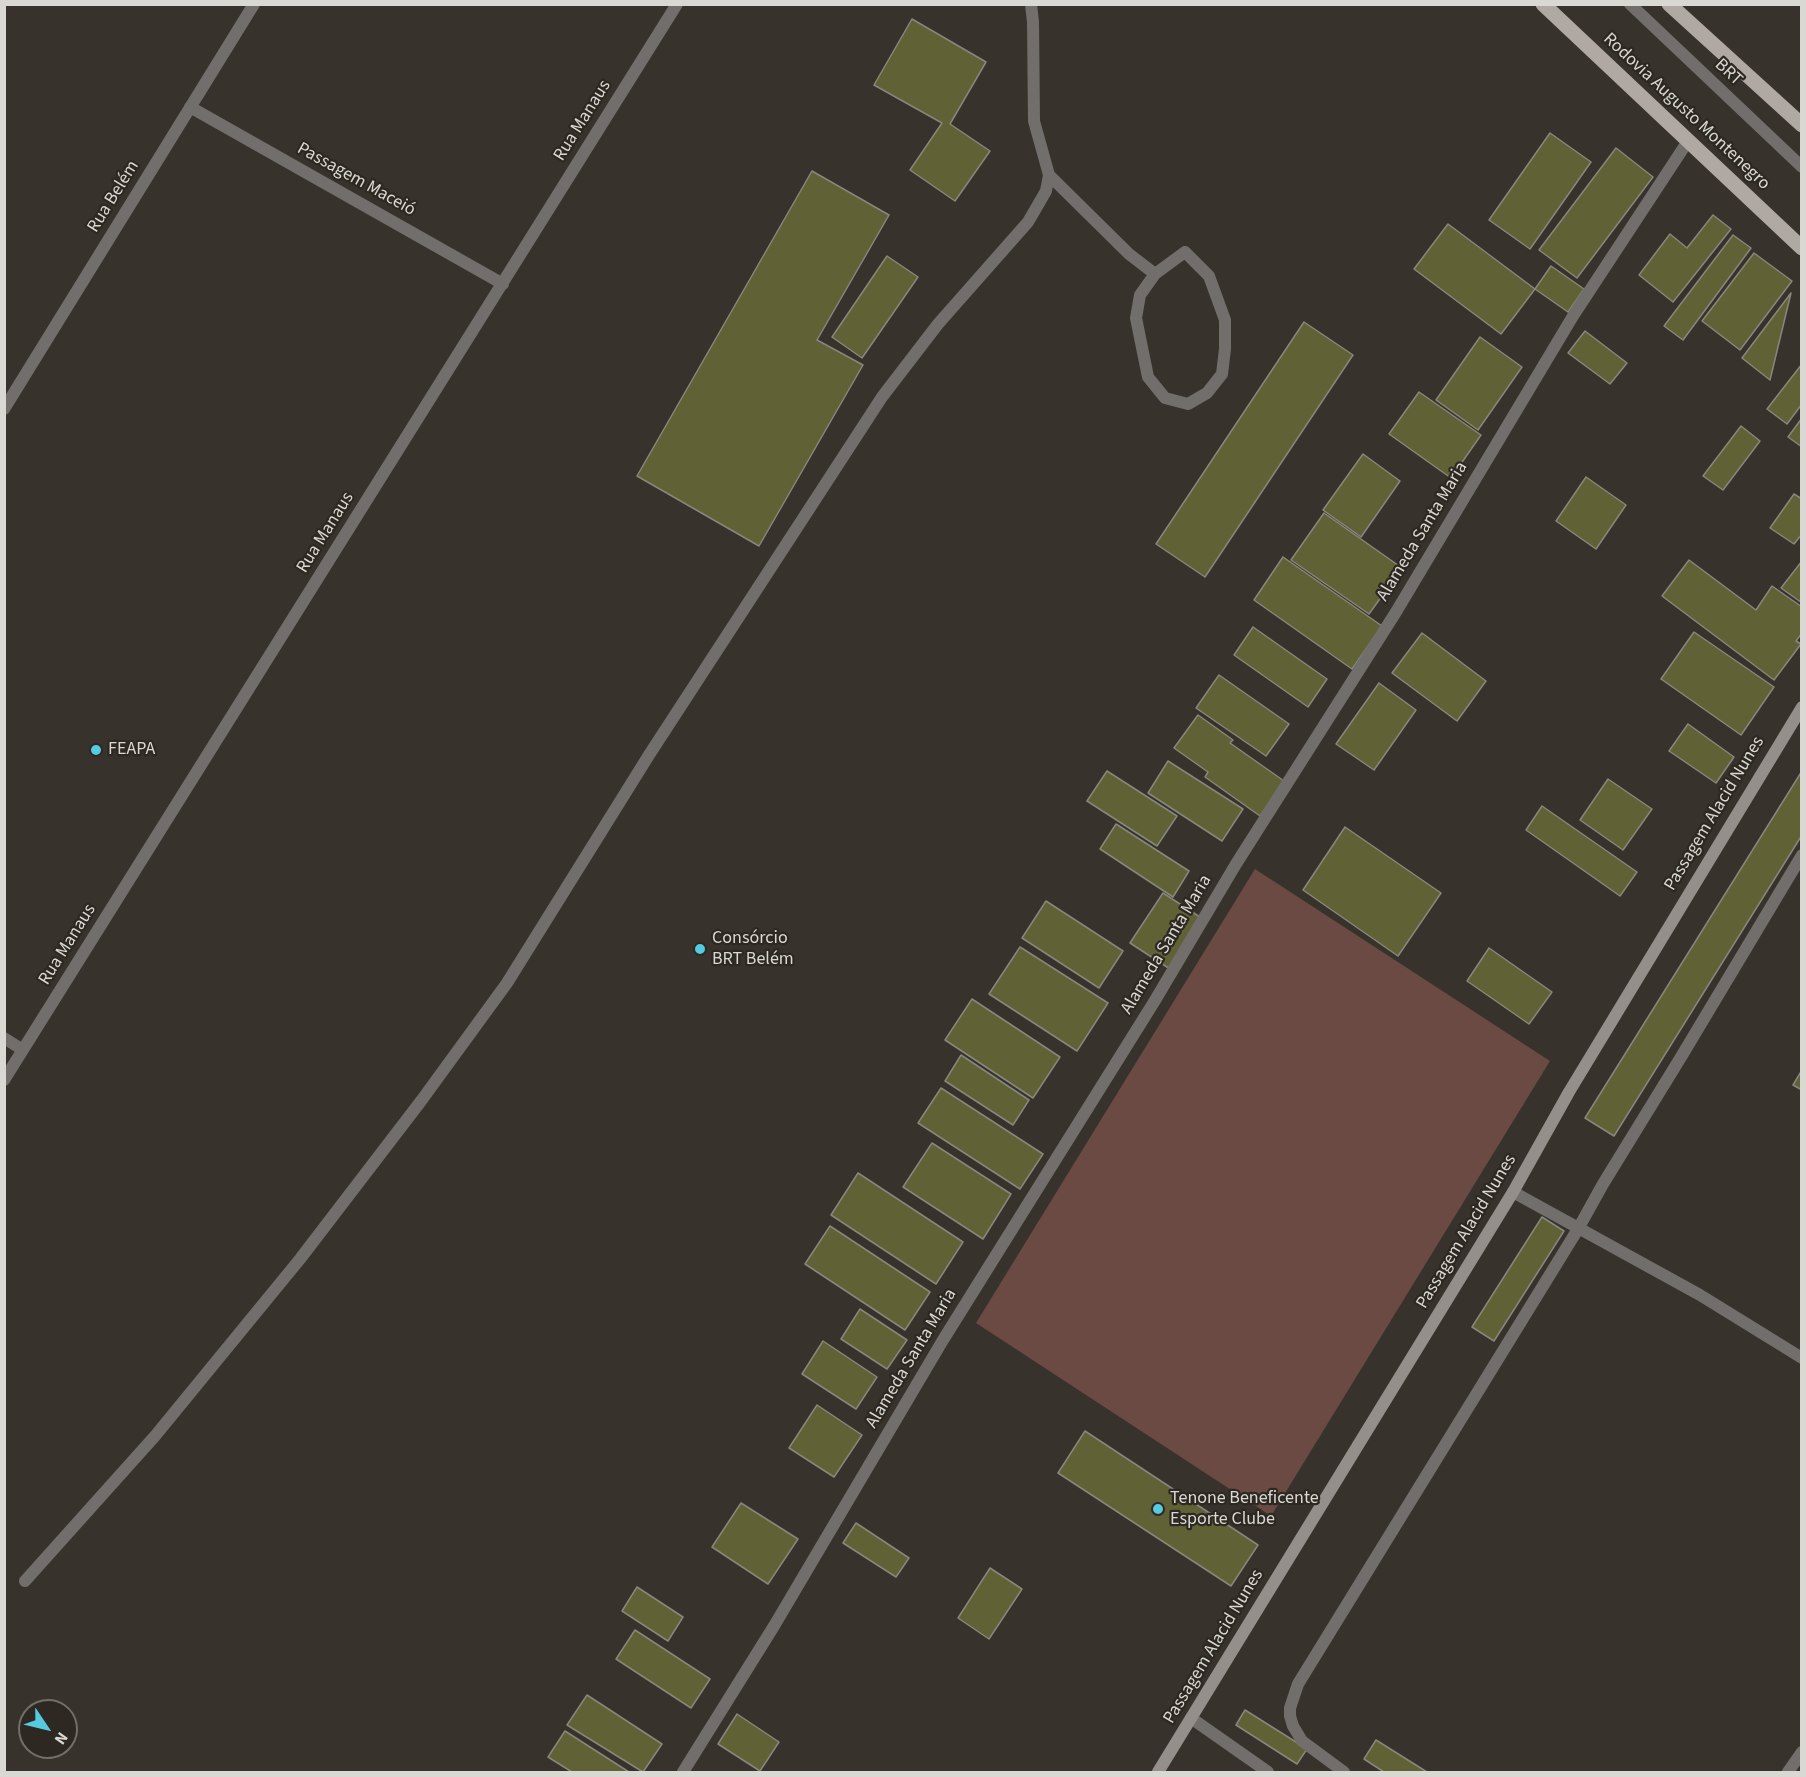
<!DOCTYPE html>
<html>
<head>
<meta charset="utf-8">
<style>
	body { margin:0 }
	#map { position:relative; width:1806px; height:1777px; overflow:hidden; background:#37332c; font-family:"Source Sans 3",sans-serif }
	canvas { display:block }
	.frame { position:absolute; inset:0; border:6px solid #dad8d3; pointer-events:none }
	.north { position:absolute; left:18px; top:1699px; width:60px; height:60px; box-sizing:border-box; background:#2d2922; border:2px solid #726f69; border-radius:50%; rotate:125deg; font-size:16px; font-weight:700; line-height:24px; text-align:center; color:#dad8d3 }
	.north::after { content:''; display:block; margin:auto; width:21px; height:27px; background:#55cae0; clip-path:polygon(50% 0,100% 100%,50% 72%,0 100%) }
</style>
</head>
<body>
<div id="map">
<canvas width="1806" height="1777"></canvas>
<div class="frame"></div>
<div class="north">N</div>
</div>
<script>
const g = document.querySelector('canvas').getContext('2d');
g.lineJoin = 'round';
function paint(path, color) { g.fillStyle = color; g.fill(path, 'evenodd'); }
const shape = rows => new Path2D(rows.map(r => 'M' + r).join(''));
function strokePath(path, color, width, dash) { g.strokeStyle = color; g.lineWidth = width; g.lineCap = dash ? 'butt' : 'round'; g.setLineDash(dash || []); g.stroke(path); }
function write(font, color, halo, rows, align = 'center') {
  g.font = font + ' "Source Sans 3",sans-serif'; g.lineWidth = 4.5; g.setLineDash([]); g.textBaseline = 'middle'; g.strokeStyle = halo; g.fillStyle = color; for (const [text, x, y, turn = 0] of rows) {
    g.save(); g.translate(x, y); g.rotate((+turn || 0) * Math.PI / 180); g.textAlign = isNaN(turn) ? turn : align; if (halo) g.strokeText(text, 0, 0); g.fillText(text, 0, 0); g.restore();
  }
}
paint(shape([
	[1255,869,1550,1061,1271,1516,976,1323]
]), '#6a4a43');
const building = shape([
	[912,19,986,62,950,124,990,151,955,201,910,170,942,123,874,85,912,19],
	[1550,133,1591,162,1530,249,1489,220,1550,133],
	[1616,148,1653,177,1577,278,1539,250,1616,148],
	[812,171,889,215,817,340,863,365,759,546,637,476,812,171],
	[1713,215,1731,229,1673,302,1639,275,1670,234,1687,248,1713,215],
	[1448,224,1535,289,1501,334,1414,269,1448,224],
	[1733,235,1751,248,1683,340,1664,326,1733,235],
	[1754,253,1792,281,1740,350,1702,321,1754,253],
	[887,256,918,277,862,358,832,337,887,256],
	[1551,266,1584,289,1568,312,1535,289,1551,266],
	[1791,293,1770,380,1742,358,1791,293],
	[1304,322,1353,355,1205,577,1156,544,1304,322],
	[1585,331,1627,363,1610,384,1568,353,1585,331],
	[1480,337,1522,367,1478,430,1436,400,1480,337],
	[1802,364,1802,404,1787,424,1767,409,1802,364],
	[1419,392,1481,435,1451,478,1389,434,1419,392],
	[1802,418,1802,447,1788,437,1802,418],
	[1741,426,1760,441,1723,490,1703,476,1741,426],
	[1363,454,1400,481,1361,537,1323,510,1363,454],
	[1586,477,1626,505,1596,549,1556,521,1586,477],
	[1794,494,1802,499,1802,534,1794,544,1770,528,1794,494],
	[1324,513,1402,568,1369,614,1291,560,1324,513],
	[1283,557,1382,626,1352,669,1254,600,1283,557],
	[1689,560,1756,610,1772,586,1802,607,1802,633,1796,641,1801,644,1774,680,1662,596,1689,560],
	[1802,561,1802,603,1781,588,1802,561],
	[1253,627,1327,679,1308,707,1234,655,1253,627],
	[1694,632,1774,687,1741,735,1661,679,1694,632],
	[1422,633,1486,681,1457,721,1392,673,1422,633],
	[1219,675,1289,724,1266,756,1196,708,1219,675],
	[1379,683,1416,710,1374,770,1336,744,1379,683],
	[1198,715,1233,740,1230,743,1284,781,1260,816,1205,777,1208,772,1174,748,1198,715],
	[1688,724,1734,757,1716,783,1669,751,1688,724],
	[1168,761,1243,809,1222,841,1148,793,1168,761],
	[1107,771,1177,816,1157,846,1087,801,1107,771],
	[1802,771,1802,835,1614,1136,1585,1118,1802,771],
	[1608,779,1652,809,1623,850,1580,820,1608,779],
	[1542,806,1637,872,1620,896,1526,830,1542,806],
	[1116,824,1189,871,1173,897,1100,849,1116,824],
	[1345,827,1441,893,1398,956,1303,890,1345,827],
	[1163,893,1203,919,1170,969,1130,943,1163,893],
	[1046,901,1123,951,1099,988,1022,938,1046,901],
	[1020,947,1108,1003,1077,1051,989,994,1020,947],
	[1489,948,1552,992,1529,1024,1467,981,1489,948],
	[972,999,1060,1057,1033,1098,945,1040,972,999],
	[961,1055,1029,1100,1013,1125,945,1081,961,1055],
	[1802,1070,1802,1090,1793,1085,1802,1070],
	[941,1088,1043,1154,1020,1189,918,1123,941,1088],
	[932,1143,1011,1194,983,1239,903,1187,932,1143],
	[858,1173,963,1242,936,1284,831,1215,858,1173],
	[1542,1217,1564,1231,1494,1341,1472,1327,1542,1217],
	[830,1226,930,1292,905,1330,805,1264,830,1226],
	[860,1309,907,1340,887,1369,841,1339,860,1309],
	[823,1341,877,1377,856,1409,802,1374,823,1341],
	[817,1405,862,1435,834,1477,789,1448,817,1405],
	[1085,1431,1258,1545,1231,1586,1058,1473,1085,1431],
	[741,1503,798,1539,768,1584,712,1547,741,1503],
	[856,1523,909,1558,896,1577,843,1543,856,1523],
	[990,1568,1022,1589,989,1639,958,1618,990,1568],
	[637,1587,683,1617,668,1641,622,1611,637,1587],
	[635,1630,710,1679,691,1708,616,1659,635,1630],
	[587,1695,662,1744,643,1772,567,1725,587,1695],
	[1245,1710,1307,1749,1297,1764,1236,1725,1245,1710],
	[737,1714,779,1742,760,1771,718,1744,737,1714],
	[565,1731,629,1772,572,1772,548,1757,565,1731],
	[1376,1740,1427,1772,1384,1772,1364,1759,1376,1740]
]);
paint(building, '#606134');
strokePath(building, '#87877e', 1.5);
strokePath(shape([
	[1630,4,1802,167],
	[1049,175,1129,254,1155,274],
	[1185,252,1209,276,1225,320,1225,349,1222,374,1207,393,1188,404,1165,398,1148,377,1136,318,1140,295,1155,274,1185,252],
	[25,1581,155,1436,300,1259,421,1101,507,983,649,755,882,397,938,324,1028,222,1046,191,1049,175,1034,121,1033,22,1031,4]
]), '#726e6c', 12);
strokePath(shape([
	[190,107,503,284],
	[4,409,254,4],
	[4,1038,23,1050],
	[4,1080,677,4],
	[1513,1192,1700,1295,1802,1358],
	[1191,1718,1268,1772],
	[683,1772,774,1626,943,1340,1154,1002,1236,864,1396,612,1573,316,1688,141],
	[1344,1772,1302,1741,1293,1726,1290,1716,1290,1708,1298,1684,1578,1229,1603,1184,1681,1057,1802,855],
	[1788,1772,1802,1752]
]), '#726e6c', 12);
strokePath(shape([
	[1158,1772,1513,1192,1569,1092,1802,707]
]), '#958f8b', 12);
strokePath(shape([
	[1543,4,1802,248],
	[1669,4,1802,125]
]), '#b0a8a2', 15);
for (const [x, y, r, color] of [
	[96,750,6,"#55cae0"],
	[700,949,6,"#55cae0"],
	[1158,1509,6,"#55cae0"]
]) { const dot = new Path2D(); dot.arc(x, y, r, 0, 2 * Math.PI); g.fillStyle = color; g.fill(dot); strokePath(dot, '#2d2922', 2); }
write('18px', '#dad8d3', '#2d2922', [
	["BRT",1728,73,43],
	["Rodovia Augusto Montenegro",1686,112,43],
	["Rua Manaus",583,121,-58],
	["Passagem Maceió",356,180,29],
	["Rua Belém",114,197,-58],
	["Alameda Santa Maria",1423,532,-59],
	["Rua Manaus",326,533,-58],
	["Passagem Alacid Nunes",1715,814,-59],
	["Rua Manaus",68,945,-58],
	["Alameda Santa Maria",1167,945,-59],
	["Passagem Alacid Nunes",1467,1232,-59],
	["Alameda Santa Maria",912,1359,-59],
	["Passagem Alacid Nunes",1214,1647,-59]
]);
write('18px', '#dad8d3', '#2d2922', [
	["FEAPA",108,750],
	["Consórcio",712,939],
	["BRT Belém",712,960],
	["Tenone Beneficente",1170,1499],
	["Esporte Clube",1170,1520]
], 'left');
</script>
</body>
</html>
